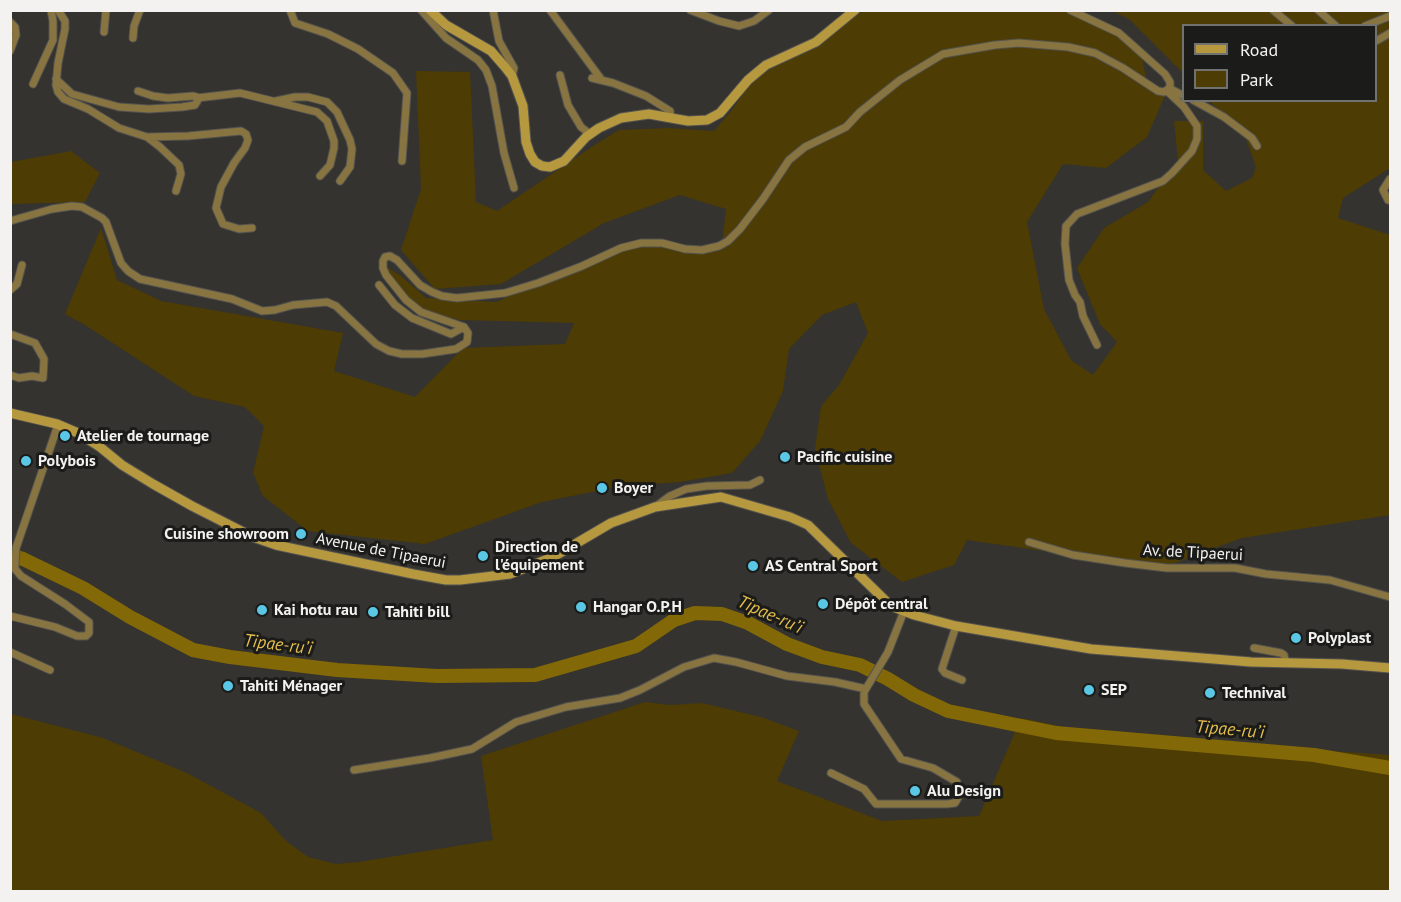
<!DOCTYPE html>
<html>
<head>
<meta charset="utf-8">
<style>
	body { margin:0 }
	#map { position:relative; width:1401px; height:902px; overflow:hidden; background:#34332f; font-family:"PT Sans",sans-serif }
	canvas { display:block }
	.frame { position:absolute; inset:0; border:12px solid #f3f2f0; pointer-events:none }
	.legend { position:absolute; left:1182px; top:24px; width:195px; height:78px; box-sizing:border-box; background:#1b1b19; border:2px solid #71716f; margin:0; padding:8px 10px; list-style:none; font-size:18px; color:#f3f2f0 }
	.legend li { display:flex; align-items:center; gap:12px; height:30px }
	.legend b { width:30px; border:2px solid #71716f }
</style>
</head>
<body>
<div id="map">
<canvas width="1401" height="902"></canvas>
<div class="frame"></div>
<ul class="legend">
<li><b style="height:8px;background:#b6983f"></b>Road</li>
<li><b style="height:16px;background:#4d3c03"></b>Park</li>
</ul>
</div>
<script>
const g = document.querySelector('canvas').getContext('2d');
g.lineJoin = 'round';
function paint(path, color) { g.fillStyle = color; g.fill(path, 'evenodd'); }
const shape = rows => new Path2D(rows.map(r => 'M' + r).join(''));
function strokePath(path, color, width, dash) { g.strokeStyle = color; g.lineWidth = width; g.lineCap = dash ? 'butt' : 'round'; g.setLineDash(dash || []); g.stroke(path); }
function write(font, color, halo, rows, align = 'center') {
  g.font = font + ' "PT Sans",sans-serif'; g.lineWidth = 6; g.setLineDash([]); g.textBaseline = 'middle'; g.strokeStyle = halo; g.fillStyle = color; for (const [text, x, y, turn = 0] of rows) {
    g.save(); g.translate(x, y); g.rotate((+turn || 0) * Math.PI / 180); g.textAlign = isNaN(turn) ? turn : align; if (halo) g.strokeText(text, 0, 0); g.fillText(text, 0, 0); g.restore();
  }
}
paint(shape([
	[863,11,1070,11,1089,18,1140,47,1147,83,1162,90,1173,77,1147,137,1106,168,1063,164,1027,222,1044,309,1071,360,1093,375,1117,342,1100,324,1077,268,1104,228,1148,202,1178,160,1174,121,1203,121,1203,170,1226,191,1252,178,1256,167,1244,133,1209,101,1376,100,1376,26,1184,26,1183,73,1130,20,1113,11,1390,11,1390,168,1343,198,1338,218,1390,235,1390,515,1242,538,1172,564,1106,560,967,540,954,565,902,582,851,543,828,499,815,449,821,406,839,385,868,333,856,302,822,315,789,349,783,391,760,441,732,473,680,482,622,486,542,502,425,544,308,531,263,496,253,473,264,426,245,407,194,396,85,325,65,314,101,228,117,280,161,301,343,333,334,371,415,397,463,348,565,344,574,323,460,320,424,312,400,293,385,266,401,276,426,298,496,302,600,257,658,243,711,250,722,244,726,209,680,195,604,223,501,284,435,289,401,250,421,189,416,71,470,72,476,202,497,211,593,146,619,130,668,128,714,131,732,110,752,81],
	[71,151,100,173,85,202,11,204,11,162],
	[645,702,670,705,702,703,761,717,799,731,777,781,882,821,979,816,1021,718,1107,736,1390,755,1390,891,11,891,11,714,103,738,187,773,261,813,286,841,308,857,336,864,359,862,493,840,481,756]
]), '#4d3c03');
strokePath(shape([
	[10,555,23,559,83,588,130,617,193,650,230,657,337,670,437,676,535,675,636,646,674,620,695,613,722,614,748,623,787,644,822,657,860,665,888,679,914,695,948,711,1056,733,1314,755,1390,768]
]), '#836807', 14);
const street = shape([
	[58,10,65,21,65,29,58,63,56,85,58,92,64,99,88,109,119,128,147,137,188,136,241,131,246,134,248,140,245,148,234,163,221,187,216,208,223,224,239,229,252,228],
	[290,10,295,23,328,34,358,49,393,73,407,93,402,161],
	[421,10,446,38,478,60,486,70,492,86,504,153,514,188],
	[493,10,499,41,514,68,512,76],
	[550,10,601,79],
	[690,10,719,21,739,26,754,21,769,10],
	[1273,10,1292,26],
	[1318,10,1336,26],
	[10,22,15,27,16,35,10,51],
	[1365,26,1390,16],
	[104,32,106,10],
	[133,38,134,26,140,10],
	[1376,41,1390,33],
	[560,75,568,105,581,127,590,134],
	[592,78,613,83,646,96,670,111,671,118],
	[56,79,72,94,119,107,149,109,182,107,195,105,198,100,197,97,193,96,168,98,153,96,138,91],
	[33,84,53,40,53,21,51,10],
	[1169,88,1184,96],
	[197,98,240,93,317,112,327,121,334,141,334,148,330,165,320,176],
	[1193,100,1224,117,1252,138,1257,146],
	[276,101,295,97,308,97,327,102,337,112,350,140,352,149,350,167,340,181],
	[147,137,160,147,179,165,181,174,176,191],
	[1388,200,1383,190,1390,179],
	[10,221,52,209,72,206,82,207,102,218,106,222,121,263,128,271,140,279,232,299,262,311,275,310,293,305,327,302,336,306,376,344,389,351,402,354,422,354,456,349,467,342,468,333,464,327,421,312,406,300,386,275,383,268,383,261,385,257,390,256,397,260,420,285,432,292,442,296,457,298,505,293,538,283,582,266,621,248,641,243,662,243,685,249,702,250,719,246,728,241,740,229,763,199,789,160,805,147,846,127,860,112,900,80,943,54,995,45,1019,43,1068,47,1095,53,1123,68,1158,91,1164,92,1170,88,1170,82,1165,74,1119,33,1070,10],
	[379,285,395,305,412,318,451,334,464,327],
	[10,290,17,284,22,265],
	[10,334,35,343,44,359,43,378,32,376,19,378,10,375],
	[1097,345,1083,316,1080,302,1075,295,1069,280,1065,244,1066,226,1077,214,1163,181,1172,173,1192,151,1197,139,1197,126,1184,107,1167,91],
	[655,507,670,496,686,489,707,486,750,485,760,480],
	[1029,542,1073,555,1125,563,1167,568,1235,568,1266,574,1330,580,1390,597],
	[10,616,55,627,77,636,86,636,89,633,89,622,65,604,21,576,15,569,15,565,16,548,58,425],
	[956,626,942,669,945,673,962,680],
	[1254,648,1281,653,1284,655,1286,663],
	[10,652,50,670],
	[354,770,430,758,472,749,516,722,566,707,620,698,640,690,684,667,714,658,736,662,787,676,835,682,866,689],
	[831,773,864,789,876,804,947,804,955,803,958,798,957,782,933,768,901,759,864,704,864,692,888,652,904,611]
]);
const secondary = shape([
	[430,10,446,25,491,51,505,67,512,76,523,106,526,142,530,154,535,162,542,166,550,167,564,161,586,137,599,128,621,118,649,114,688,121,707,120,720,113,748,80,766,65,816,42,855,10],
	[10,413,57,424,78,433,100,447,122,465,153,484,192,506,253,537,276,545,413,574,446,580,460,580,510,574,553,557,611,523,655,507,721,497,790,517,808,525,891,606,914,615,956,626,1091,649,1251,662,1342,664,1390,668]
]);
strokePath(street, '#53524e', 9);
strokePath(secondary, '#53524e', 11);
strokePath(street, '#877440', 7);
strokePath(secondary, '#b6983f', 9);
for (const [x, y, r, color] of [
	[65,436,6,"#5ac8e5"],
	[785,457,6,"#5ac8e5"],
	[26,461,6,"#5ac8e5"],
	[602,488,6,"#5ac8e5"],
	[301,534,6,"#5ac8e5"],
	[483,556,6,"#5ac8e5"],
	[753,566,6,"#5ac8e5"],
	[823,604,6,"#5ac8e5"],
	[581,607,6,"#5ac8e5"],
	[262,610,6,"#5ac8e5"],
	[373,612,6,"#5ac8e5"],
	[1296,638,6,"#5ac8e5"],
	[228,686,6,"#5ac8e5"],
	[1089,690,6,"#5ac8e5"],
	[1210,693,6,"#5ac8e5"],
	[915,791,6,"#5ac8e5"]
]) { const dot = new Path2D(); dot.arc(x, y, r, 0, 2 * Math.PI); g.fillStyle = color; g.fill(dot); strokePath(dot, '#1b1b19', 2); }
write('bold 16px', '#f3f2f0', '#1b1b19', [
	["Atelier de tournage",77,436],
	["Pacific cuisine",797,457],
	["Polybois",38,461],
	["Boyer",614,488],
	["Cuisine showroom",289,534,"right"],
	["Direction de",495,547],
	["l'équipement",495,565],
	["AS Central Sport",765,566],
	["Dépôt central",835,604],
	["Hangar O.P.H",593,607],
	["Kai hotu rau",274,610],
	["Tahiti bill",385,612],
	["Polyplast",1308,638],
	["Tahiti Ménager",240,686],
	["SEP",1101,690],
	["Technival",1222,693],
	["Alu Design",927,791]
], 'left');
write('16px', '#f3f2f0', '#1b1b19', [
	["Avenue de Tipaerui",381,551,11],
	["Av. de Tipaerui",1193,553,3]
]);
write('italic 18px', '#e4be4d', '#1b1b19', [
	["Tipae-ru’i",770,615,24],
	["Tipae-ru’i",278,645,7],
	["Tipae-ru’i",1230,730,5]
]);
</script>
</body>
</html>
